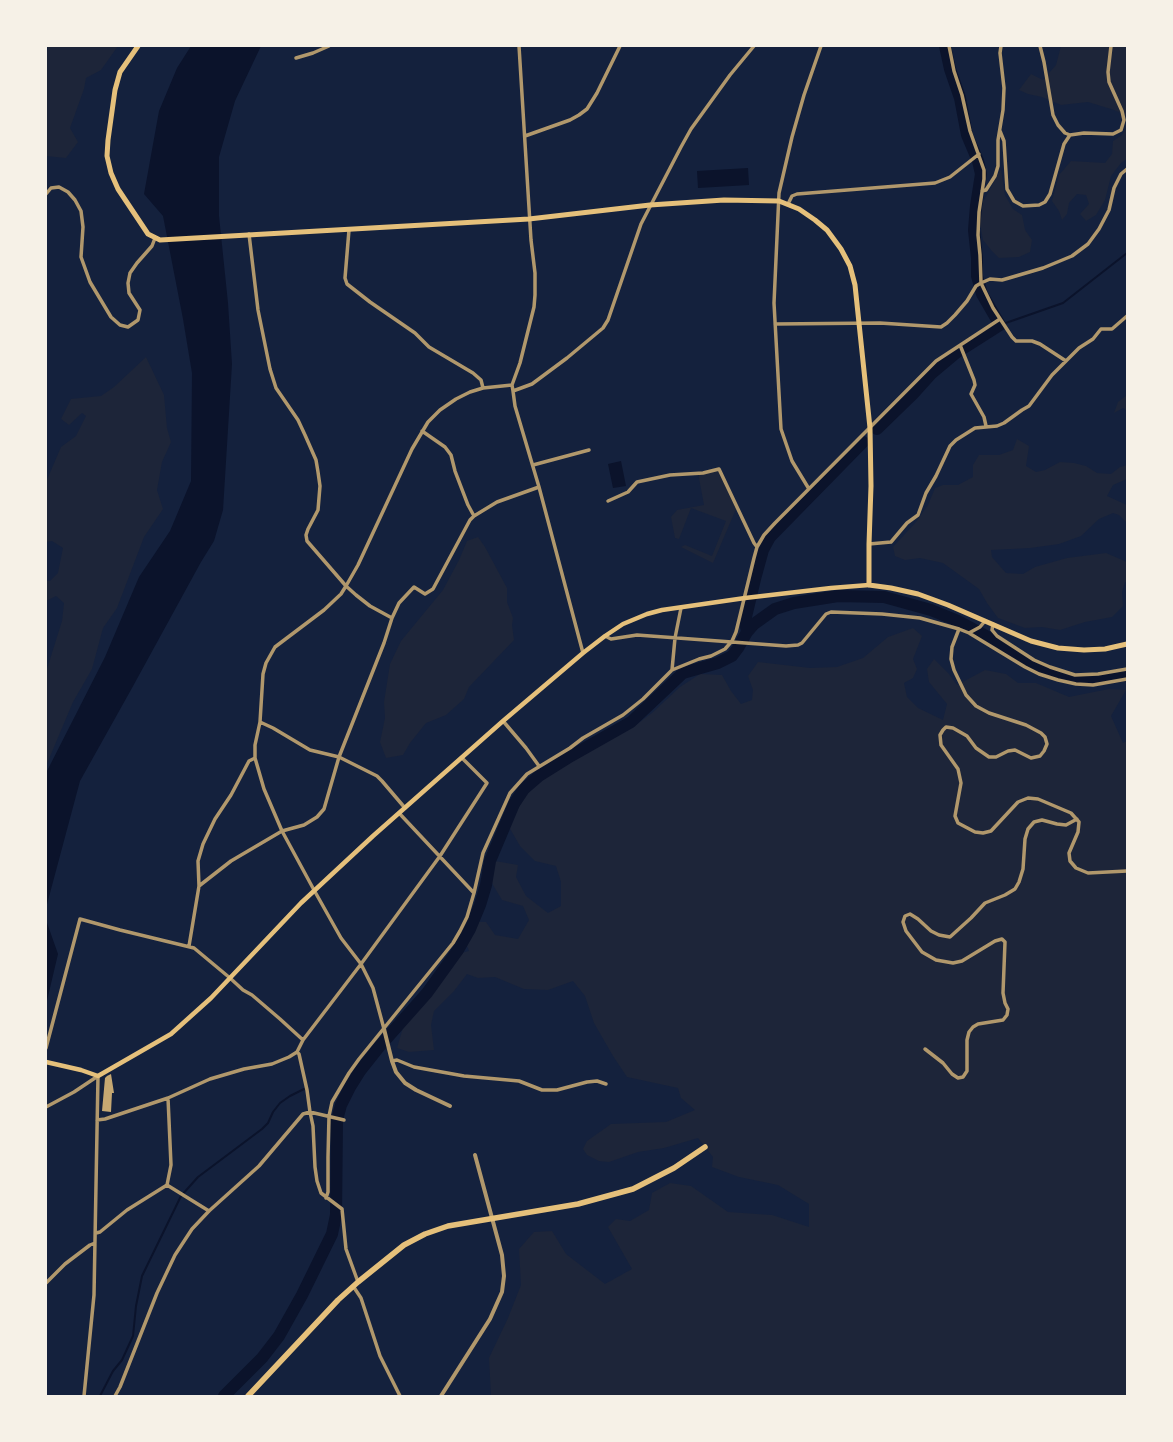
<!DOCTYPE html>
<html>
<head>
<meta charset="utf-8">
<style>
	body { margin:0 }
	#map { position:relative; width:1173px; height:1442px; overflow:hidden; background:#14213d; font-family:"Libre Baskerville",serif }
	canvas { display:block }
	.frame { position:absolute; inset:0; border:47px solid #f6f1e7; pointer-events:none }
</style>
</head>
<body>
<div id="map">
<canvas width="1173" height="1442"></canvas>
<div class="frame"></div>
</div>
<script>
const g = document.querySelector('canvas').getContext('2d');
g.lineJoin = 'round';
function paint(path, color) { g.fillStyle = color; g.fill(path, 'evenodd'); }
const shape = rows => new Path2D(rows.map(r => 'M' + r).join(''));
function strokePath(path, color, width, dash) { g.strokeStyle = color; g.lineWidth = width; g.lineCap = dash ? 'butt' : 'round'; g.setLineDash(dash || []); g.stroke(path); }
paint(shape([
	[47,46,118,46,101,70,86,78,84,89,70,128,78,142,66,158,46,156,46,54,48,49],
	[1061,46,1127,46,1127,116,1114,110,1088,102,1061,105,1042,97,1028,94,1019,90,1031,74,1043,80,1056,65],
	[1127,127,1127,159,1121,163,1111,176,1105,200,1096,215,1086,221,1080,214,1089,204,1086,195,1077,194,1069,203,1067,214,1062,220,1059,211,1052,201,1059,175,1071,161,1105,163,1112,154,1113,141,1122,135],
	[1001,169,1005,195,1013,209,1022,215,1025,230,1032,240,1030,252,1019,257,999,258,991,250,983,240,980,224,983,202],
	[146,357,164,395,167,428,171,442,162,462,157,490,163,509,144,537,117,608,103,628,92,669,73,702,46,766,46,672,62,621,64,603,56,596,46,601,46,581,50,581,58,573,63,548,52,541,46,542,46,482,61,447,76,436,86,416,82,413,69,425,61,419,71,399,101,396,114,387],
	[1127,395,1127,411,1123,408,1114,413,1118,402],
	[1017,439,1029,446,1026,466,1036,472,1045,470,1060,462,1074,463,1086,466,1097,473,1111,474,1120,467,1127,465,1127,479,1113,485,1107,496,1127,505,1127,523,1119,515,1113,513,1099,519,1081,536,1059,544,1030,548,991,550,992,557,1006,573,1023,574,1035,567,1067,558,1106,553,1127,562,1127,582,1125,582,1122,592,1123,606,1112,617,1085,622,1060,630,1042,627,1025,628,998,618,987,603,979,589,943,563,920,558,905,560,895,556,893,547,916,522,928,505,935,488,943,485,958,485,973,477,973,465,979,455,999,455,1013,450],
	[718,471,736,509,713,563,681,547,685,545,712,556,726,521,691,508,679,539,675,538,671,517,677,510,704,505,698,473],
	[478,537,485,547,507,588,507,602,513,618,512,625,514,640,469,687,464,699,446,715,426,723,410,743,403,755,386,758,380,742,385,718,384,702,390,664,401,641,443,590,459,560,467,541],
	[913,628,922,636,913,659,917,669,913,678,904,683,907,697,918,708,943,720,947,704,929,682,927,669,934,659,949,674,957,685,985,670,1006,674,1018,683,1036,683,1069,697,1109,689,1126,690,1111,716,1123,743,1127,741,1127,1396,491,1396,489,1358,508,1318,521,1285,519,1249,534,1232,552,1231,566,1254,605,1284,632,1269,608,1227,616,1219,630,1221,649,1210,652,1193,670,1183,691,1186,728,1212,772,1215,809,1227,809,1204,778,1185,739,1177,712,1167,713,1157,698,1138,664,1148,638,1152,609,1162,599,1161,587,1155,583,1149,587,1141,611,1124,666,1122,695,1110,681,1098,678,1088,627,1077,613,1056,594,1023,585,996,573,981,548,990,524,989,495,977,478,978,467,974,454,991,434,1011,431,1025,434,1050,409,1052,397,1048,404,1024,418,1003,457,954,469,951,466,943,476,922,486,922,495,935,518,939,529,920,523,906,502,900,490,880,495,861,518,865,516,877,526,896,548,913,561,906,561,882,556,866,535,861,520,846,509,827,528,789,555,768,582,751,633,727,652,713,680,687,700,674,722,675,731,691,741,704,752,700,753,690,748,676,758,662,810,668,837,667,863,658,888,637]
]), '#1d2539');
paint(shape([
	[191,46,261,46,235,101,219,157,219,216,228,303,232,364,223,510,214,541,201,562,132,688,80,781,46,908,46,773,105,657,139,577,170,531,191,481,192,373,183,319,163,216,144,194,159,111,177,68],
	[748,168,749,185,698,188,697,171],
	[621,461,626,486,613,488,608,464],
	[46,920,58,954,46,1005]
]), '#0b132b');
strokePath(shape([
	[1000,325,1063,303,1127,253],
	[100,1396,113,1371,122,1360,133,1336,136,1306,142,1276,181,1196,198,1177,262,1129,268,1123,273,1112,280,1103,290,1096,304,1089]
]), '#0b132b', 2);
strokePath(shape([
	[877,429,913,394,931,374,956,353,1000,325,982,294,977,276,977,258,974,230,976,206,981,174,978,161,967,135,960,98,950,69,945,46],
	[747,632,745,621,755,579,763,550,770,537,863,442],
	[224,1396,262,1358,279,1336,302,1295,332,1234,336,1215,337,1120,341,1105,350,1087,360,1071,379,1047,427,993,458,950,470,929,480,905,486,885,490,861,514,804,524,789,539,776,571,756,631,722,683,673,718,663,732,656,738,648,747,632,754,624,775,609,794,603,838,596,884,597,931,610,958,621,986,636,1039,669,1055,675,1078,680,1094,680,1127,675]
]), '#0b132b', 12);
paint(shape([
	[111,1074,114,1093,112,1093,111,1112,102,1111,105,1078,107,1076]
]), '#c6a872');
strokePath(shape([
	[519,46,531,240,535,273,535,295,534,307,520,363,512,385,513,391,515,406,539,487,583,653],
	[949,46,954,71,962,95,970,131,984,170,984,179,979,212,978,235,980,255,981,283,993,308,1012,337,1016,341,1032,341,1040,344,1066,361],
	[1040,46,1044,62,1053,115,1058,125,1065,133,1070,135,1084,133,1113,134,1121,130,1124,120,1122,111,1109,82,1108,72,1111,46],
	[296,58,313,53,329,46],
	[1000,131,1004,141,1007,189,1014,201,1023,206,1039,205,1045,202,1050,194,1064,144,1070,135],
	[525,136,570,120,579,115,587,109,597,93,620,46],
	[982,191,986,190,995,176,998,166,998,140,1003,110,1004,88,1000,53,1001,46],
	[46,194,51,188,59,187,68,192,75,200,81,211,83,227,81,257,90,282,111,317,120,325,128,327,138,320,140,310,129,293,128,283,130,273,137,263,152,246,155,238],
	[788,204,792,196,797,194,935,183,950,177,979,154],
	[349,230,345,278,347,284,370,302,415,333,429,347,473,373,481,380,483,388],
	[249,234,258,310,270,369,276,388,298,420,305,435,316,460,318,472,320,486,318,510,308,529,306,535,307,541,346,586,356,595,370,606,392,618],
	[775,324,880,323,941,327,947,323,955,315,967,301,976,286,981,283,990,279,1002,280,1009,278,1043,268,1072,256,1088,244,1099,229,1109,210,1114,188,1121,174,1127,169],
	[960,345,974,380,975,385,971,394,984,417,986,426],
	[513,391,532,384,567,358,603,328,608,320,641,224,681,147,691,129,730,75,754,46],
	[422,431,445,447,451,455,455,471,468,505,474,516],
	[533,465,589,450],
	[809,489,792,461,781,429,774,303,779,193,792,137,804,95,821,46],
	[608,501,628,492,637,482,670,475,703,473,719,469,754,543,757,547],
	[869,544,891,542,907,523,918,515,926,493,936,476,950,446,956,440,975,428,997,426,1004,423,1022,410,1029,406,1052,375,1079,348,1093,339,1101,329,1112,329,1127,316],
	[993,624,992,630,997,636,1034,660,1050,667,1075,675,1098,674,1127,669],
	[959,629,952,647,951,659,954,670,966,695,976,706,989,713,1026,725,1041,733,1045,737,1047,744,1044,751,1040,756,1031,758,1015,750,1008,751,996,757,989,757,976,748,967,736,953,728,946,727,943,730,940,735,941,745,958,769,961,783,955,816,958,823,975,832,983,833,991,831,1018,802,1028,798,1038,799,1071,813,1079,822,1078,832,1069,853,1070,861,1076,868,1088,873,1127,871],
	[969,633,980,627,985,621],
	[605,636,611,639,637,635,786,646,798,645,802,643,826,614,831,612,882,614,920,618,959,629,969,633,1025,667,1039,674,1058,680,1076,684,1093,685,1127,679],
	[672,670,675,638,681,608],
	[503,721,526,748,539,766],
	[260,722,273,728,310,750,339,757,377,776,382,781,405,808],
	[399,813,474,893],
	[199,886,231,861,282,831,304,825,317,817,324,809,339,757,384,643,392,618,399,603,414,587,425,594,433,589,470,520,474,516,497,502,539,487],
	[189,946,199,886,198,861,203,844,215,819,231,795,249,761,255,758],
	[384,1029,373,988,361,964,341,938,314,890,282,831,264,789,255,758,255,745,260,722,263,674,266,663,275,647,324,610,341,594,346,586,358,565,412,449,428,422,440,410,456,399,470,392,483,388,512,385],
	[46,1048,80,919,120,930,194,948,230,978,243,990,252,995,280,1019,303,1040],
	[925,1049,943,1063,952,1074,958,1078,963,1077,967,1071,967,1040,969,1032,973,1027,978,1024,1003,1020,1007,1015,1008,1009,1005,1003,1003,993,1005,942,1002,939,995,941,962,961,953,963,936,960,922,952,906,931,903,922,905,916,910,914,918,919,931,931,939,935,950,937,971,918,985,903,1005,895,1015,889,1019,882,1023,869,1025,839,1028,829,1034,822,1042,820,1057,824,1066,825,1077,819],
	[297,1052,299,1054,307,1090,310,1112,313,1126,315,1167,317,1181,321,1193,342,1209,346,1249,358,1282],
	[392,1061,397,1060,414,1067,464,1076,519,1081,542,1090,557,1090,587,1082,597,1081,606,1084],
	[46,1107,74,1092,98,1076],
	[97,1120,105,1119,168,1098,210,1079,244,1069,272,1064,289,1057,297,1052,303,1040,361,964,440,856,487,783,462,758],
	[167,1185,209,1211],
	[326,1198,328,1192,328,1157,329,1116,332,1102,349,1073,359,1059,453,943,460,931,467,917,474,893,483,853,510,793,527,774,570,748,583,738,623,715,643,699,672,670,699,659,711,656,725,649,732,641,736,632,754,558,757,547,764,535,775,523,936,361,1000,319],
	[96,1233,100,1232,127,1210,167,1185,171,1165,168,1098],
	[46,1283,65,1264,90,1245,95,1243],
	[353,1286,361,1298,380,1356,400,1396],
	[84,1396,94,1295,98,1076],
	[115,1396,120,1387,157,1293,175,1255,192,1229,209,1211,259,1166,303,1114,310,1112,344,1120]
]), '#b1986c', 3.5);
strokePath(shape([
	[384,1029,392,1061,396,1072,405,1083,416,1090,450,1106],
	[441,1396,490,1319,502,1292,504,1276,502,1255,475,1155]
]), '#b1986c', 4);
strokePath(shape([
	[46,1062,81,1070,98,1076,171,1034,211,998,301,903,373,836,503,721,583,653,605,636,623,624,647,614,662,610,745,598,831,588,869,585]
]), '#e5c07b', 4.5);
strokePath(shape([
	[138,46,120,72,115,90,108,140,107,156,111,173,118,189,148,234,160,240,529,219,650,205,724,200,779,201,799,209,815,220,827,230,841,249,850,266,855,285,870,428,871,486,869,544,869,585,891,588,918,594,948,605,1031,641,1058,648,1084,650,1105,649,1127,644]
]), '#e5c07b', 5);
strokePath(shape([
	[248,1396,338,1300,358,1282,404,1245,425,1234,448,1226,578,1204,633,1189,674,1168,705,1147]
]), '#e5c07b', 5.5);
</script>
</body>
</html>
